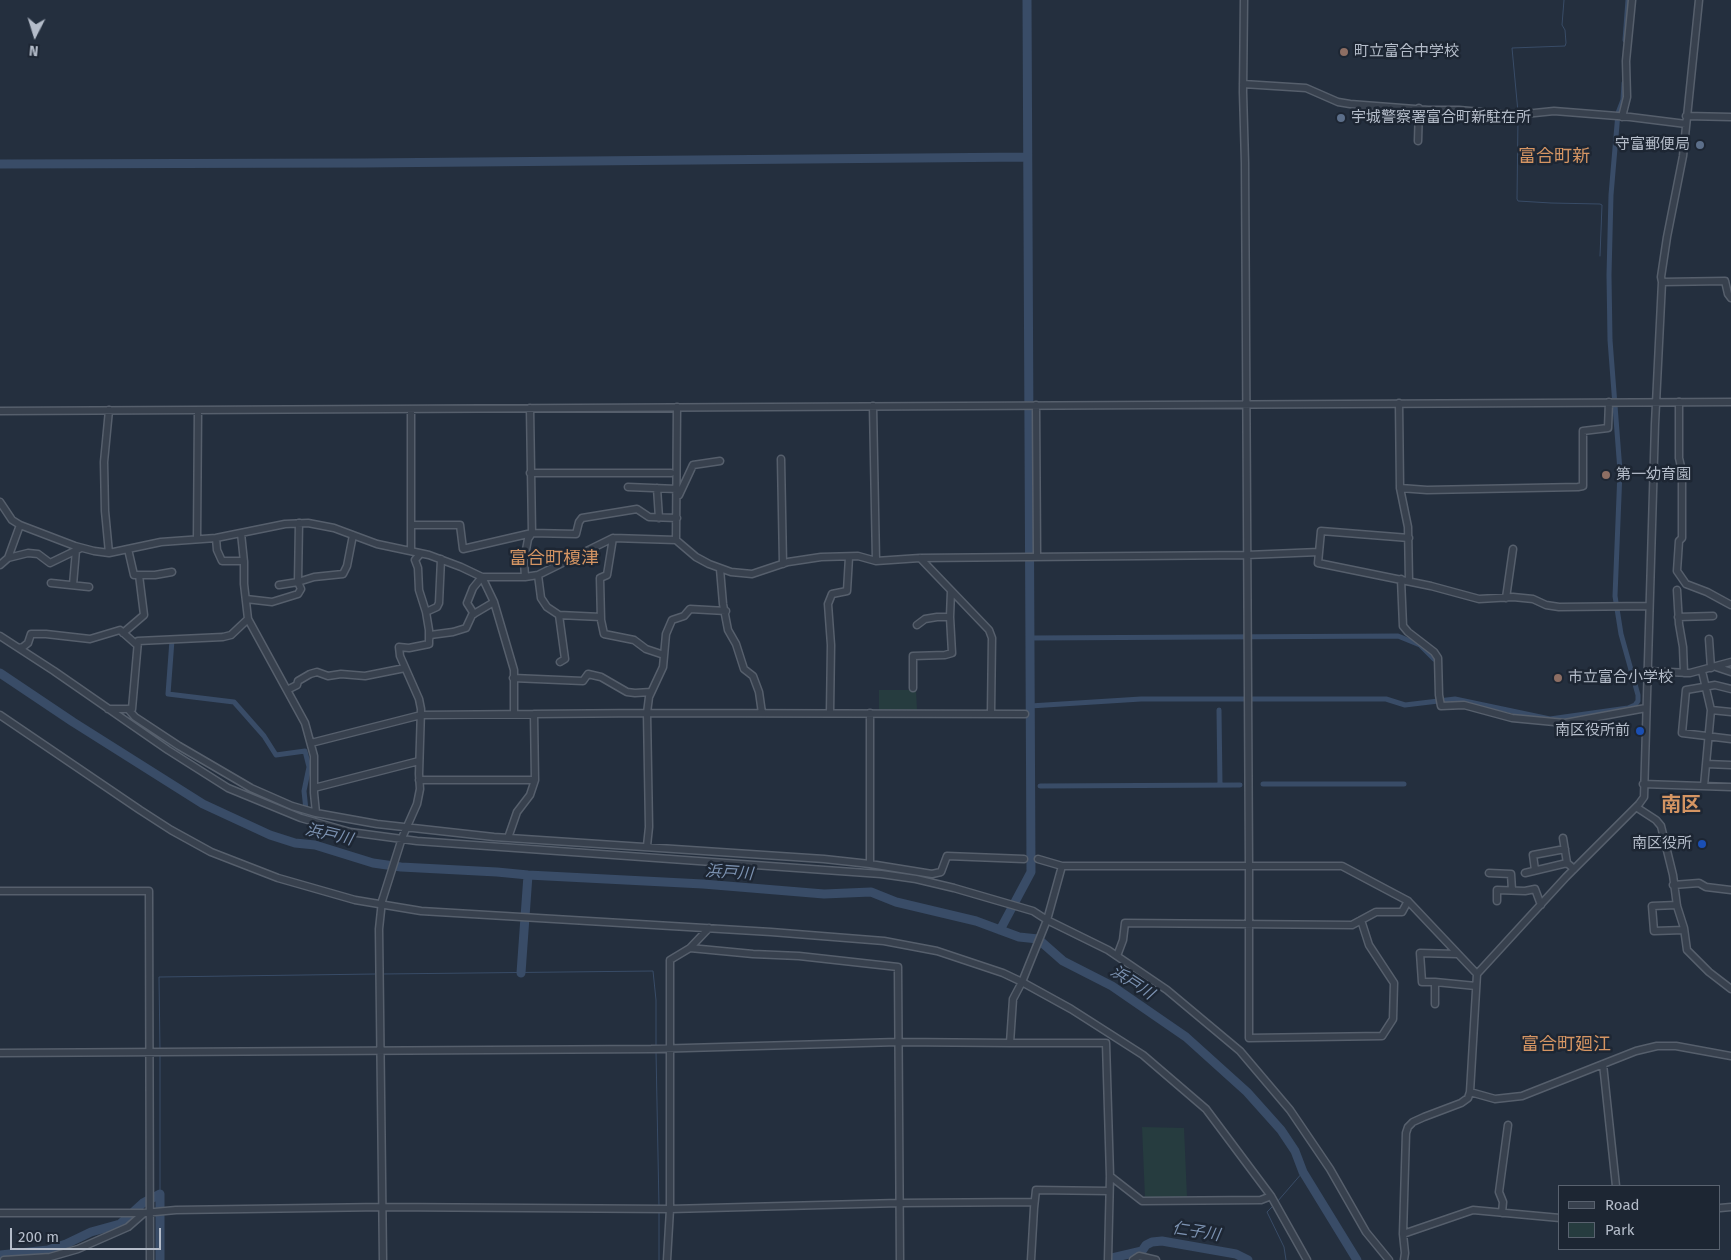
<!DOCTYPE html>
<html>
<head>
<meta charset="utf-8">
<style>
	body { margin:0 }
	#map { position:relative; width:1731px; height:1260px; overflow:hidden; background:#242f3e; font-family:"Fira Sans",sans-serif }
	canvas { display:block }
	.legend { position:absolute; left:1558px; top:1185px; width:162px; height:65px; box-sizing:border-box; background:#1d2633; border:1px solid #59626f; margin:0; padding:6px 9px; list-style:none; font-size:15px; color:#b4bcc9 }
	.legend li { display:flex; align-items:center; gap:10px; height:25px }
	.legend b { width:25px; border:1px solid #59626f }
	.north { position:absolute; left:10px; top:10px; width:50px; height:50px; -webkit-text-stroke:4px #1d2633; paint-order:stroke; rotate:185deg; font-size:14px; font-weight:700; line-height:20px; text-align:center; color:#b4bcc9 }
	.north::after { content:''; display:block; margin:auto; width:18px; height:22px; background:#b4bcc9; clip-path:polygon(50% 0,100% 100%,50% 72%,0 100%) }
	.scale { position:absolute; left:10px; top:1228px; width:151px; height:22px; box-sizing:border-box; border:2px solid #b4bcc9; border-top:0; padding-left:6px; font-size:15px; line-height:18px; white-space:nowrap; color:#b4bcc9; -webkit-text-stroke:4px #1d2633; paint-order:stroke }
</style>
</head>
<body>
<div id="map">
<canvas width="1731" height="1260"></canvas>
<ul class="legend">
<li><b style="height:6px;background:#38414e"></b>Road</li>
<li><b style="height:14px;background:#263c3f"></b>Park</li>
</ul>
<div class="north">N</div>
<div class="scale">200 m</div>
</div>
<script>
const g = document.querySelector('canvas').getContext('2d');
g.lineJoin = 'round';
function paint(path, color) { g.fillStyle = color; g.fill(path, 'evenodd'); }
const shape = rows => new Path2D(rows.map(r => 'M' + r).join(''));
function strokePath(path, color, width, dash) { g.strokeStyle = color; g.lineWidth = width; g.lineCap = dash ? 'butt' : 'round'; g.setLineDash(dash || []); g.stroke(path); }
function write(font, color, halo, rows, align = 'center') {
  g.font = font + ' "Fira Sans","Noto Sans JP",sans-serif'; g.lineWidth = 5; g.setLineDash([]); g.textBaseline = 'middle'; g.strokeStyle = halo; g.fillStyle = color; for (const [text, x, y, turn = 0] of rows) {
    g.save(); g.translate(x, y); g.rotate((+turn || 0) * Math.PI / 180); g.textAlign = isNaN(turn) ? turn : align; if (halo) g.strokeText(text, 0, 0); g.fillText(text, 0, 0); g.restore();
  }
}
paint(shape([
	[879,690,916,690,917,710,879,712],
	[1142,1127,1184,1128,1187,1197,1145,1199]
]), '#263c3f');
strokePath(shape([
	[1518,112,1512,48,1565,46,1566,43,1565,30,1562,25,1564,0],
	[1518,118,1517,199,1518,201,1551,203,1600,204,1602,205,1600,256],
	[383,974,653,971,656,1000,656,1047],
	[160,1051,159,977,376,974],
	[656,1051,659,1207],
	[160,1055,160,1194],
	[1277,1202,1303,1172],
	[1274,1205,1267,1212,1284,1247,1286,1260],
	[659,1211,659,1260]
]), '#394c67', 1);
strokePath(shape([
	[1625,40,1628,0],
	[1030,638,1398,636,1420,645,1434,659],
	[172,640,168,694,234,702,264,736,276,755,305,751,309,767,304,791,306,810],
	[1030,706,1141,699,1386,699,1405,705,1455,699,1550,719,1628,708,1635,705,1638,701,1638,695,1621,634,1615,596,1620,471,1610,340,1609,275,1611,195,1618,113,1623,100,1624,83],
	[1219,710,1220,785],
	[1263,784,1404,784],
	[1040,786,1240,785]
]), '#394c67', 5);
strokePath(shape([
	[0,164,364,163,1027,157],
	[0,673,73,722,203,804,270,835,295,843,315,845,373,863,401,867,497,872,528,875,703,884,824,894,871,892,896,902,976,921,1019,937,1038,939,1063,961,1112,986,1186,1037,1247,1092,1281,1130,1295,1151,1303,1172,1357,1260],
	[1000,930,1031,872,1027,0],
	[521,973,528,875],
	[0,1255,48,1250,66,1244,91,1232,120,1224,143,1203,160,1194,160,1260],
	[1111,1260,1112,1258,1142,1251,1146,1245,1152,1242,1162,1241,1236,1254,1248,1260]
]), '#394c67', 9);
const minor = shape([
	[1243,84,1306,88,1338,102,1350,104,1428,110,1459,110,1515,115,1554,111,1630,117,1686,124],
	[1686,116,1731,117],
	[1622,117,1627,97,1626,61,1632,0],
	[1418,141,1419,108],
	[1662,282,1725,281,1728,294,1731,298],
	[1679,402,1679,458,1682,471,1682,538,1679,541,1677,571,1686,584,1707,592,1731,605],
	[1399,403,1400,488,1408,527,1409,581],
	[1036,405,1037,556],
	[873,406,876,561],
	[0,411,1731,402],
	[781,459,783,564],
	[530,473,671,473],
	[628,487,677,489],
	[657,488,659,518],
	[1400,488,1427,490,1578,487,1583,486,1583,431,1608,428,1609,402],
	[679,495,693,465,720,461],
	[0,502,12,520,20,525,75,546,94,551,109,553,161,542,216,538,285,524,308,523,334,528,377,544,429,555,461,567,482,577,525,577,538,575,613,538,676,540,696,557,709,564,731,572,752,574,788,562,821,557,858,556,876,561,920,558,1247,555,1319,552],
	[299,523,298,582,314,577,343,574,347,566,353,535],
	[411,525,460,525,463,549,532,533,576,534,579,522,582,518,637,509,649,517,677,518],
	[241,533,244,562,244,584,248,619,305,723,314,756,314,793,316,813],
	[216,538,217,550,222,561,244,561],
	[613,538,607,575,600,578,601,620,604,634,634,640,646,649,664,655],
	[1409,538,1321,531,1318,563,1431,586,1479,599,1513,597,1533,599,1546,605,1559,607,1649,606],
	[197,539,198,410],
	[676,540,677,407],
	[128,549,134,575,155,575,172,572],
	[411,551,411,409],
	[109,553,105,511,104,462,109,410],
	[420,554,415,560,418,568,419,590,426,612],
	[8,558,28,553,38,554,50,563,81,548],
	[920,558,989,630,992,638,991,713],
	[0,565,8,558,20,525],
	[720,569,723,604,728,630,736,644,744,669,753,676,759,692,762,713],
	[538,575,541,598,547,607,559,615,565,659,560,662],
	[482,577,494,602,514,670,514,714],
	[525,577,524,561,528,539,532,533,530,408],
	[1401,579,1403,626,1408,632,1434,652,1438,658,1439,695,1441,706,1464,705,1512,718,1565,723,1646,708],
	[51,583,89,587],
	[73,585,76,550],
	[1677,590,1679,624,1683,647,1684,673],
	[1506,598,1513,549],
	[246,599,272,602,298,594,301,589,298,582,279,585],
	[474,614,467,603,473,588,482,577],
	[559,615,601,617],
	[1678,617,1713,616],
	[917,625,925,619,937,617,950,617,951,591],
	[123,633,144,615,139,575],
	[0,636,54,671,168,750,228,788,301,818,350,832,417,841,881,874,916,879,954,888,1033,911,1047,920,1108,950,1167,990,1240,1051,1290,1110,1330,1169,1366,1232,1389,1260],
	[1709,639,1711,668],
	[429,640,430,635,453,632,466,628,472,615,494,602],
	[19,648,23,647,28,643,31,634,46,634,90,639,120,630,137,645],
	[1716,667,1731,672],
	[1647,671,1690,673,1731,662],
	[1702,671,1711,710,1704,786],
	[513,678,583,681,588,674,601,677,627,692,635,693,651,692],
	[913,688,913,656,945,655,952,653,950,617],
	[1731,689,1715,685,1686,690,1682,733,1731,739],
	[287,690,297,685,298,681,310,674,317,672,328,676,341,674,365,676,405,668],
	[108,709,132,709,138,641,223,637,231,635,248,619],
	[128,709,135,717,179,746,251,788,292,806,316,813,377,824,494,837,824,859,870,864,932,874,941,872,947,856,1024,859],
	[1711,710,1731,712],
	[830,713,831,645,828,604,832,594,847,591,849,557],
	[870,713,870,864],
	[534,714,535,780],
	[0,715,140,810,171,830,211,852,278,878,355,900,421,911,771,932,884,941,937,951,1003,973,1022,982,1071,1009,1143,1055,1206,1109,1271,1196,1307,1260],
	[311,743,421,715,647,713,1025,714],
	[1706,764,1731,765],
	[419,780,535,780,530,795,517,812,508,838],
	[1643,784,1731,787],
	[314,788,419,761],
	[1636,807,1656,820,1661,826,1673,875,1677,906,1684,928,1687,950,1709,972,1731,989],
	[1563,838,1567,863,1574,869],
	[647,846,649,827,647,713,649,697,663,667,666,634,672,620,684,616,690,609,726,611],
	[1038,859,1062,866],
	[1535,870,1533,855,1565,849],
	[1489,873,1511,874,1512,890],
	[1525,873,1567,863],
	[1673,885,1699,883,1706,887,1731,890],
	[0,891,149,891,150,1260],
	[1497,901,1497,890,1525,891,1535,889,1541,905],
	[1677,905,1652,906,1654,931,1684,930],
	[1361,920,1369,945,1394,983,1393,1019,1382,1036,1249,1038,1249,866,1342,866,1408,901,1477,974],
	[690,948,753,954,799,956,898,967,900,1260],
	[1117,956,1123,940,1125,923,1352,925,1376,912,1402,912,1408,901],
	[1435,982,1476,986],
	[1435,1004,1435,982,1422,982,1420,953,1457,954],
	[1010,1043,1106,1043,1110,1176,1108,1260],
	[0,1053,651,1049,898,1042,1010,1043,1013,999,1022,982,1047,920,1062,866,1249,866,1245,163,1243,92,1244,0],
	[1603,1064,1616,1186],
	[1470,1092,1495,1099,1522,1096,1636,1051,1657,1046,1676,1046,1731,1056],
	[1110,1176,1142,1201,1261,1200,1271,1196],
	[1720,1208,1731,1207],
	[0,1213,144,1213,176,1210,383,1207,670,1209,899,1203,1034,1202],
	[1502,1213,1503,1202,1499,1192,1508,1125],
	[1403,1234,1473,1210,1560,1218],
	[4,1260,50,1257,78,1249,128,1227,144,1213],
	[383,1260,379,929,382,901,402,838,417,804,420,789,419,774,421,709,419,699,400,656,399,647,409,648,429,644,429,630,426,612,437,607,439,603,441,559],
	[667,1260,670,1209,670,960,690,948,709,928],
	[1031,1260,1034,1208,1036,1190,1109,1191],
	[1133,1260,1139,1256,1156,1260],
	[1404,1260,1405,1253,1403,1234,1406,1133,1408,1127,1413,1122,1424,1117,1461,1103,1468,1098,1470,1092,1477,974,1566,877,1639,804,1644,797,1655,424,1662,282,1661,277,1667,237,1683,156,1699,0]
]);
strokePath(minor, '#565f6c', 9);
strokePath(minor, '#38414e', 6);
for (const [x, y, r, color] of [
	[1344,52,5,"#8d6e63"],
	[1341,118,5,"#5c6f8a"],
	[1700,145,5,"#5c6f8a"],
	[1606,475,5,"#8d6e63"],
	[1558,678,5,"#8d6e63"],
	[1640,731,5,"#1a4fb4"],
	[1702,844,5,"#1a4fb4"]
]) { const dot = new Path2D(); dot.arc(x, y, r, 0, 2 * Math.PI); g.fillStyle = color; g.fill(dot); strokePath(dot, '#1d2633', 2); }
write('15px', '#b4bcc9', '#1d2633', [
	["町立富合中学校",1354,52],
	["宇城警察署富合町新駐在所",1351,118],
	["守富郵便局",1690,145,"right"],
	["第一幼育園",1616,475],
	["市立富合小学校",1568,678],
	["南区役所前",1630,731,"right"],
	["南区役所",1692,844,"right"]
], 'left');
write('italic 16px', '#7c92b1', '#1d2633', [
	["浜戸川",329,835,13],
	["浜戸川",729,873,4],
	["浜戸川",1132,983,33],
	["仁子川",1196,1232,9]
]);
write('18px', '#d59563', '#1d2633', [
	["富合町新",1554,157],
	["富合町榎津",554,559],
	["富合町廻江",1566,1045]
]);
write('bold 20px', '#d59563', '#1d2633', [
	["南区",1681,805]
]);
</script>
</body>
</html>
